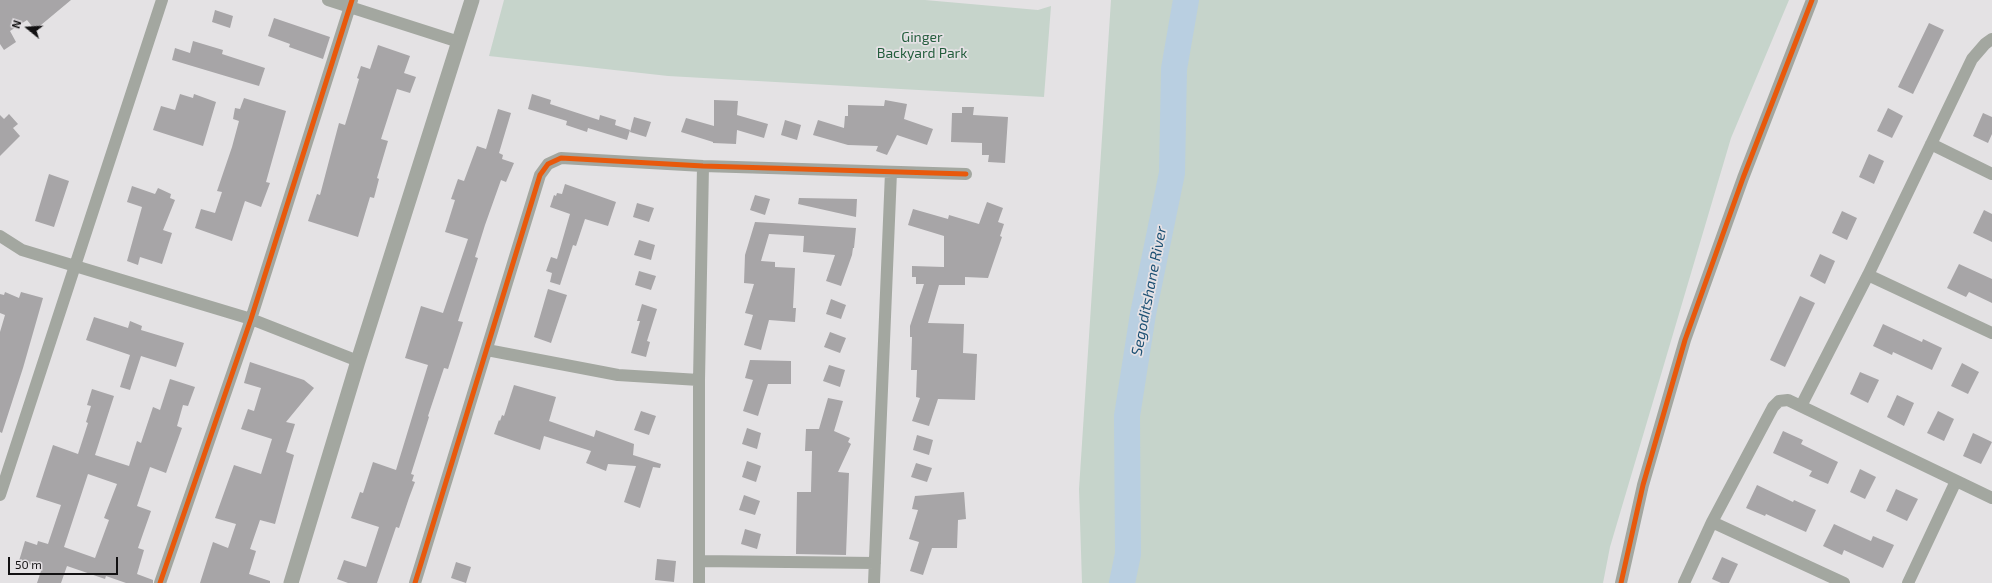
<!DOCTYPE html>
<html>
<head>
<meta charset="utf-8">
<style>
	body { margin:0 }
	#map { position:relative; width:1992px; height:583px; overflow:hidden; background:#e4e2e4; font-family:"Exo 2",sans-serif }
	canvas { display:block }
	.north { position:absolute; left:8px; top:8px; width:40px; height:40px; -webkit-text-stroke:3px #e5e1e5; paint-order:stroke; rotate:288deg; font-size:11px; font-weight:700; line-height:16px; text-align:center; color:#121112 }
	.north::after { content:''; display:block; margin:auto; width:14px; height:18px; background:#121112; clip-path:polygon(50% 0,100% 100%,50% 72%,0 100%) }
	.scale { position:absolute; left:8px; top:557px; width:110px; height:18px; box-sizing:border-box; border:2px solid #121112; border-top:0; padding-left:5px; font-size:12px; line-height:14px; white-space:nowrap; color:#121112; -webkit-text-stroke:3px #e5e1e5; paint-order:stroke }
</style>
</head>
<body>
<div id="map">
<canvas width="1992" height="583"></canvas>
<div class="north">N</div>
<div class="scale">50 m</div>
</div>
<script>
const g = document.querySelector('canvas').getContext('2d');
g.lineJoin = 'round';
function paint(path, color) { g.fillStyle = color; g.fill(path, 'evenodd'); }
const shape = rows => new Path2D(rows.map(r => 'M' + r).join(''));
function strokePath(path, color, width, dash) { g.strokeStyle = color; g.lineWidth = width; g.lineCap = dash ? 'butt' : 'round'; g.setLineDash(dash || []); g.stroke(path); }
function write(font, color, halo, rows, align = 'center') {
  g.font = font + ' "Exo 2",sans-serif'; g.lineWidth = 3.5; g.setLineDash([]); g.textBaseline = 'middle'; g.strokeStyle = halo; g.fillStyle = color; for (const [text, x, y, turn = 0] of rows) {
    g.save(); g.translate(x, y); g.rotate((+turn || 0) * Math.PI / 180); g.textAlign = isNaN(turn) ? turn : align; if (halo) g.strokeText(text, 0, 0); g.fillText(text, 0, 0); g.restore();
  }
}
paint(shape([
	[504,0,925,0,1038,10,1051,6,1044,97,668,76,489,56],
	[1111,0,1789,0,1731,138,1610,547,1603,583,1082,583,1079,489]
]), '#c6d4cb');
strokePath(shape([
	[1122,583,1128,554,1127,416,1143,314,1172,173,1174,69,1186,0]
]), '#b9cfe1', 26);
paint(shape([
	[0,0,71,0,35,30,27,20,10,31,16,42,4,50,0,44],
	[215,10,233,16,230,28,212,22],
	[274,18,330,37,323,59,289,47,290,44,268,36],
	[1929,23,1944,30,1913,94,1898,87],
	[193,41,223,50,222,54,265,68,259,86,172,60,175,48,190,53],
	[378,45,410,56,404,73,416,77,410,93,397,89,381,139,388,141,377,178,379,179,374,198,370,197,358,237,308,221,317,194,320,195,339,123,345,125,359,79,357,78,361,66,370,69],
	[180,94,193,98,194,94,216,102,203,146,153,130,161,106,175,110],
	[532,94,551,100,550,104,599,120,600,115,616,120,615,125,630,130,627,140,588,128,587,132,566,125,567,121,528,109],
	[244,98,286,111,266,182,270,183,261,207,245,201,232,241,195,228,201,209,215,213,222,192,217,191,232,147,239,121,233,119,235,108,240,109],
	[714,100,738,101,737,115,768,124,764,138,737,130,736,144,713,143,713,142,681,132,686,118,714,126],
	[885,100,907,104,904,119,933,129,927,145,897,135,887,155,876,151,878,146,848,145,813,135,818,120,844,128,845,116,848,116,848,105,884,106],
	[962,107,974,107,973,115,1008,117,1005,163,988,162,989,155,982,155,982,143,951,142,952,113,962,113],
	[1888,108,1903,116,1892,138,1877,131],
	[498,109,511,113,499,153,503,155,502,159,514,163,506,182,501,180,485,225,475,257,478,258,458,321,463,322,448,369,444,368,428,416,429,417,411,474,414,475,412,481,415,482,409,498,399,528,396,527,377,583,348,583,337,579,344,560,366,567,379,527,351,518,360,492,363,493,373,462,396,470,428,365,405,358,421,306,443,313,468,239,445,232,455,200,451,199,458,179,464,181,477,146,486,149],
	[1983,113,1992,117,1992,134,1988,143,1973,136],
	[9,114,18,124,13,128,20,136,0,156,0,115,4,119],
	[634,117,651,122,646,137,630,132],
	[785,120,801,125,797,140,781,135],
	[1869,154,1884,161,1874,184,1859,177],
	[49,174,69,181,54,227,35,221],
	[565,184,616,202,608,226,585,219,576,246,573,245,560,285,550,282,552,273,546,271,551,257,557,259,570,214,550,207,554,195,556,196,557,193,562,194],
	[132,186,155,194,158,188,171,194,170,198,175,200,163,230,172,233,162,264,140,257,138,265,127,261,142,207,127,202],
	[755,195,770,199,765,215,750,210],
	[799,198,857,199,856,217,798,204],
	[987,202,1003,208,998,222,1004,224,1000,236,1002,237,988,278,965,277,965,285,939,285,928,323,964,324,963,353,977,354,975,400,938,399,929,426,912,421,920,398,916,397,917,370,911,370,912,337,910,337,910,326,924,284,916,284,916,277,912,277,912,266,944,267,944,236,908,225,913,209,948,219,949,215,979,224],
	[637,203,654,208,649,222,633,217],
	[1984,210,1992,214,1992,242,1973,233],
	[1842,211,1857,218,1847,240,1832,233],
	[755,222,856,228,854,248,853,248,852,255,841,286,826,281,835,255,803,252,804,236,769,234,761,261,775,262,775,267,795,268,793,308,796,308,795,322,769,320,761,350,744,345,753,315,745,313,754,284,744,283,745,255],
	[639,240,655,245,651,260,634,255],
	[1820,254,1835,261,1825,284,1810,276],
	[1959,264,1992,279,1992,303,1969,292,1966,297,1947,288],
	[639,271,656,276,651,290,635,285],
	[548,289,567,295,551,343,534,337],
	[5,292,19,298,21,292,43,298,23,368,2,433,0,432,0,332,5,315,0,313,0,294,4,295],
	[1800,296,1815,303,1785,367,1770,360],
	[831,299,846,305,841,319,826,314],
	[642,304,657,309,647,341,650,342,646,357,631,353,640,321,637,321],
	[94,317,128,328,130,321,142,326,141,330,184,343,176,367,141,356,130,390,120,387,130,355,86,340],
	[1883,324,1922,342,1923,339,1942,348,1932,370,1893,352,1892,355,1873,346],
	[830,332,846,338,840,353,824,347],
	[750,360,791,361,791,384,768,384,758,416,743,411,753,380,745,378],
	[250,362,304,380,314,388,286,422,295,424,286,452,294,455,275,524,260,520,250,549,256,551,249,574,270,581,270,583,200,583,213,542,228,548,236,524,215,518,234,465,261,474,272,439,241,429,248,409,254,411,261,388,244,383],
	[1962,363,1979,372,1968,394,1951,386],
	[829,365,845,370,840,387,823,381],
	[1860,372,1879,380,1868,403,1850,394],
	[170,379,195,387,188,406,183,405,177,426,182,428,166,473,150,467,137,506,151,511,138,548,144,550,137,574,153,580,153,583,126,583,106,576,105,579,67,566,61,583,37,583,42,568,19,561,25,541,37,545,38,541,48,544,61,505,36,497,53,445,78,454,88,423,86,422,91,406,87,405,92,389,114,396,95,455,129,466,137,441,141,443,153,407,160,410],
	[88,474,117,484,104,518,109,520,95,558,64,547],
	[514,385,556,397,549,421,594,437,596,430,634,444,633,455,661,464,660,468,653,467,640,508,624,502,636,466,608,464,606,471,586,463,591,451,544,436,540,450,494,434,499,420,500,421,502,415,504,416],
	[1897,395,1914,403,1904,426,1887,417],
	[828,398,843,401,834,431,850,438,848,442,851,444,838,472,849,473,846,555,796,554,797,492,811,492,812,451,805,451,806,429,819,429],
	[641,411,656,416,649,435,634,430],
	[1938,411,1954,419,1944,441,1927,433],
	[747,428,761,433,757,449,742,444],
	[1783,431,1803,440,1801,444,1838,462,1828,484,1809,476,1812,471,1773,453],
	[1973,433,1992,442,1981,464,1963,456],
	[917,435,933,440,929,455,913,450],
	[747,461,761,466,756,482,742,477],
	[916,463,932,468,927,482,911,477],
	[1860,469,1876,477,1865,499,1850,492],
	[1757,485,1793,502,1794,500,1816,510,1806,532,1766,514,1765,516,1746,508],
	[1896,489,1918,499,1907,521,1886,511],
	[964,492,966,519,958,520,957,548,932,548,923,575,910,571,919,542,909,539,918,510,912,509,915,496],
	[744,495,760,501,755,515,739,510],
	[1834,524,1871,541,1873,536,1894,545,1883,568,1844,550,1842,555,1823,546],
	[745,529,761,534,757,549,741,544],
	[1722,557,1738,564,1729,583,1721,583,1712,579],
	[657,559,676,561,674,582,655,580],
	[456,562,471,567,466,583,451,578]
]), '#a7a5a7');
strokePath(shape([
	[328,0,459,42],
	[1931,144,1992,174],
	[0,236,22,250,251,319,358,361],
	[1868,275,1992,333],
	[487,350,618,375,699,380],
	[1801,406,1868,275,1972,59,1985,44,1992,39],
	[0,495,162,0],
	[1712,522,1844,583],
	[700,561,875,563],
	[160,583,251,319,352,0],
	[415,583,540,175,548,164,561,158,703,166,966,174],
	[699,583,699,380,703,166],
	[874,583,891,172],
	[1621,583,1643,485,1685,340,1743,178,1812,0],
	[1684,583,1712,522,1773,407,1779,401,1788,400,1992,498],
	[1908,583,1956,481]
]), '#a3a7a0', 12);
strokePath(shape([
	[291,583,358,361,472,0]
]), '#a3a7a0', 15);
strokePath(shape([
	[160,583,251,319,352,0],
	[415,583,540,175,548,164,561,158,703,166,966,174],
	[1621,583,1643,485,1685,340,1743,178,1812,0]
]), '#e8590c', 5);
write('14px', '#245d3d', '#e5e1e5', [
	["Ginger",922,37],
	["Backyard Park",922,53]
]);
write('italic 15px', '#1d5174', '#e5e1e5', [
	["Segoditshane River",1149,291,-79]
]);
</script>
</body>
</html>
